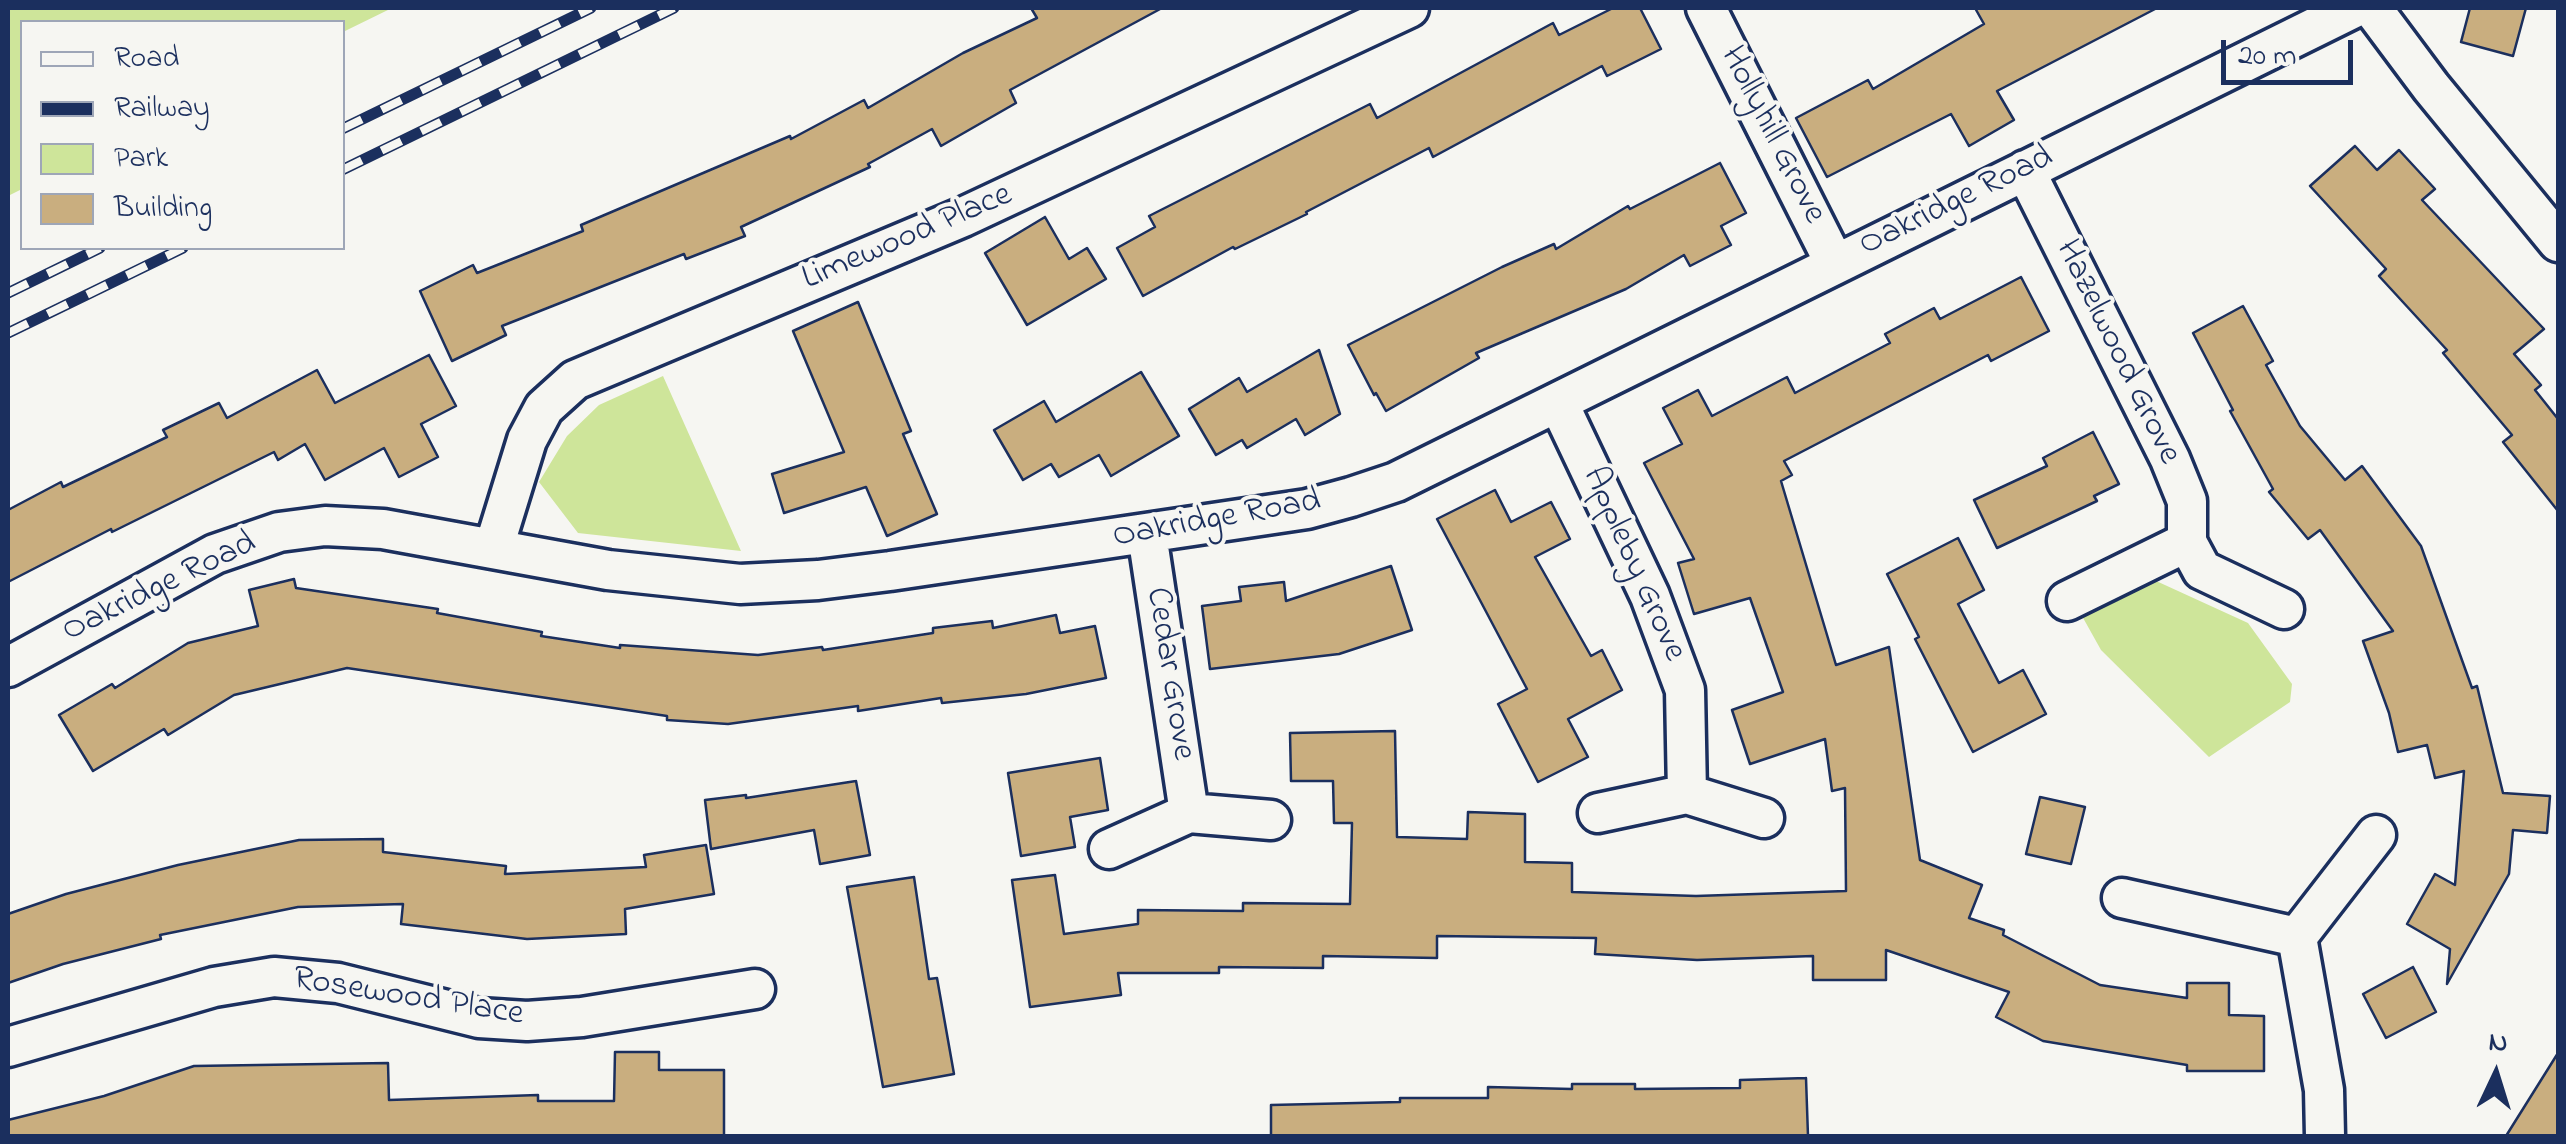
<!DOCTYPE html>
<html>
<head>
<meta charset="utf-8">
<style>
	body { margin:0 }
	#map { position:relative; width:2566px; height:1144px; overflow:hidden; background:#f6f6f2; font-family:"Indie Flower",sans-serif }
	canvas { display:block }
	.frame { position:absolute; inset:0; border:10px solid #1b2f5e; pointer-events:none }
	.legend { position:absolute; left:20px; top:20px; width:325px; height:230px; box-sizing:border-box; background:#f6f6f2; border:2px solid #9ea6b7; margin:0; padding:12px 18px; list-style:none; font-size:30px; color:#1b2f5e }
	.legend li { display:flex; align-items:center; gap:20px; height:50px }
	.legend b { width:50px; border:2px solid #9ea6b7 }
	.north { position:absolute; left:2446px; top:1024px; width:100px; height:100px; -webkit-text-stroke:8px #f6f6f2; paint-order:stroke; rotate:4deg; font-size:28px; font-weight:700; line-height:40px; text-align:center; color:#1b2f5e }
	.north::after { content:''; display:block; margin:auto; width:35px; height:45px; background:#1b2f5e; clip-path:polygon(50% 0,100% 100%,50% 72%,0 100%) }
	.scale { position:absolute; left:2221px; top:40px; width:132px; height:45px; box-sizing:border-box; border:5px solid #1b2f5e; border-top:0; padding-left:12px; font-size:30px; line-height:35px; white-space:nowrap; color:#1b2f5e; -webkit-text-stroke:8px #f6f6f2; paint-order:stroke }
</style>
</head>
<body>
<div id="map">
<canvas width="2566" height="1144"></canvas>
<div class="frame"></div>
<ul class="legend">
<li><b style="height:12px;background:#f6f6f2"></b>Road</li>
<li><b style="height:12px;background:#1b2f5e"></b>Railway</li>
<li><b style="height:28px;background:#cee59a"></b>Park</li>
<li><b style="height:28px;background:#c9ae7f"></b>Building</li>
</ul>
<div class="north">N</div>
<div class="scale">20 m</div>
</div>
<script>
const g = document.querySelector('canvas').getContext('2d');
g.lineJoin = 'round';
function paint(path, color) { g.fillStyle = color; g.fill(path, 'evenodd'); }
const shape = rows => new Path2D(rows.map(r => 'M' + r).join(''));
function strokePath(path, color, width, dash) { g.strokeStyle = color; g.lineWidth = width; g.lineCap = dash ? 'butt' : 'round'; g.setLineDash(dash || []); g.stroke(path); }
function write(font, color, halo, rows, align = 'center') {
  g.font = font + ' "Indie Flower",sans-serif'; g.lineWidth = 8; g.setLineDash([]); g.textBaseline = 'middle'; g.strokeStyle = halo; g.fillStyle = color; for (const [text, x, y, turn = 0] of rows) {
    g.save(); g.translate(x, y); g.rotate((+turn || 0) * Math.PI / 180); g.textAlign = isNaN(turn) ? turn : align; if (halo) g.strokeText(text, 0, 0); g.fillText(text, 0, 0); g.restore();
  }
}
paint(shape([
	[8,8,392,8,343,32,342,22,22,22,22,189,8,196],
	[663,376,741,551,578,533,539,482,567,436,599,405],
	[2154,580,2248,623,2292,684,2290,702,2209,757,2101,650,2082,616]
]), '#cee59a');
const building = shape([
	[1031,8,1162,8,1010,90,1016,103,941,146,932,129,868,164,870,167,741,227,745,236,686,259,684,254,502,326,506,335,452,361,420,291,473,265,477,273,583,231,581,225,790,136,791,139,864,100,868,108,963,53,1037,18,1031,8],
	[1613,8,1640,8,1661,49,1607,76,1602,66,1433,157,1429,148,1306,212,1307,214,1235,249,1233,247,1143,296,1117,248,1155,227,1149,216,1370,104,1377,118,1553,23,1559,35,1613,8],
	[1975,8,2157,8,1997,91,2014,120,1969,146,1951,114,1827,177,1796,118,1868,80,1873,89,1984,24,1975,8],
	[2470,8,2526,8,2513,56,2461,42,2470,8],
	[2355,146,2377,170,2399,150,2435,189,2422,200,2544,329,2514,354,2541,385,2535,390,2558,419,2558,511,2503,442,2512,435,2443,353,2447,350,2379,276,2386,269,2310,186,2355,146],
	[1720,163,1746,213,1721,226,1731,245,1690,266,1684,255,1626,289,1476,353,1479,358,1386,411,1376,393,1374,395,1348,345,1502,267,1554,244,1556,249,1628,206,1630,209,1720,163],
	[1045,217,1069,259,1087,248,1106,279,1027,325,985,253,1045,217],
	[2021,277,2049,331,1991,361,1988,355,1784,461,1792,475,1781,481,1836,665,1889,647,1920,860,1982,885,1969,918,2004,930,2003,935,2100,985,2187,998,2187,983,2229,983,2229,1015,2264,1016,2264,1071,2187,1071,2187,1065,2043,1041,1996,1017,2009,992,1886,950,1886,980,1813,980,1813,956,1697,960,1595,954,1596,938,1437,936,1437,958,1323,956,1323,968,1219,967,1219,973,1118,973,1121,995,1030,1007,1012,880,1055,875,1064,934,1138,924,1138,910,1243,911,1243,903,1350,904,1352,823,1334,823,1333,781,1291,781,1290,733,1395,731,1397,837,1467,839,1468,812,1525,814,1525,862,1572,863,1572,892,1696,896,1846,891,1845,788,1832,791,1825,739,1750,764,1732,710,1783,692,1750,598,1694,614,1678,563,1694,559,1644,463,1682,444,1663,408,1698,390,1712,416,1787,377,1795,393,1890,343,1885,334,1934,308,1940,319,2021,277],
	[858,302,911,431,903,434,937,514,887,536,866,487,784,513,772,474,844,452,793,331,858,302],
	[2243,306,2273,361,2266,365,2300,426,2345,480,2362,466,2421,546,2472,688,2477,686,2503,793,2550,796,2547,833,2513,830,2509,874,2447,984,2450,949,2407,924,2435,874,2455,885,2464,771,2435,778,2427,745,2398,752,2389,713,2363,641,2393,631,2320,530,2308,539,2269,492,2273,489,2230,411,2233,410,2193,333,2243,306],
	[1319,350,1340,414,1305,435,1296,419,1247,448,1242,440,1216,455,1189,409,1239,378,1247,392,1319,350],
	[429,355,456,406,421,424,438,457,399,477,384,448,325,480,305,444,278,460,274,452,112,532,111,529,8,582,8,510,61,482,63,487,167,437,163,430,219,403,227,418,317,370,335,403,429,355],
	[1141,372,1179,436,1111,476,1099,455,1059,477,1051,464,1023,480,994,430,1044,401,1056,422,1141,372],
	[2093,432,2119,484,2094,496,2097,501,1997,548,1974,500,2047,466,2043,458,2093,432],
	[1495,490,1511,522,1551,502,1570,539,1535,557,1591,656,1602,650,1622,690,1568,719,1588,757,1538,782,1498,704,1527,689,1437,519,1495,490],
	[1958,538,1984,590,1958,604,1999,683,2023,670,2046,714,1973,752,1915,639,1919,637,1887,574,1958,538],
	[1391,566,1412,630,1339,654,1210,669,1202,606,1241,601,1239,587,1284,582,1286,601,1391,566],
	[294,579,296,588,438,609,437,613,542,632,541,636,620,648,620,645,758,655,822,647,823,650,933,633,933,628,992,621,993,628,1056,615,1060,633,1095,626,1106,678,1026,694,942,703,941,698,858,711,858,706,728,724,667,720,667,716,347,668,234,695,168,735,164,729,93,771,59,715,112,684,115,688,188,643,258,626,249,590,294,579],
	[1100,758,1108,810,1070,817,1075,847,1021,856,1008,773,1100,758],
	[856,781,870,855,820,864,814,830,711,849,705,800,746,795,746,798,856,781],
	[2040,797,2085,807,2071,864,2026,854,2040,797],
	[383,839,383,852,506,866,505,874,646,867,644,855,706,845,714,894,625,909,626,934,527,939,401,924,403,904,298,907,160,935,161,939,63,964,8,983,8,914,66,894,178,865,299,840,383,839],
	[914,877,929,979,937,978,954,1074,883,1087,847,887,914,877],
	[2413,967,2436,1012,2386,1038,2363,994,2413,967],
	[615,1052,659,1052,659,1070,724,1070,724,1136,8,1136,8,1120,104,1096,194,1066,388,1063,389,1100,538,1095,538,1101,614,1101,615,1052],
	[2558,1053,2558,1136,2506,1136,2558,1053],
	[1806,1078,1808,1136,1271,1136,1271,1105,1400,1102,1400,1098,1488,1098,1488,1087,1572,1089,1572,1084,1635,1084,1635,1089,1740,1088,1740,1080,1806,1078]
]);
paint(building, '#c9ae7f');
strokePath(building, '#1b2f5e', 2.5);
const minor = shape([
	[1706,8,1835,264],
	[2372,8,2431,87,2558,242],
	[2025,170,2170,459,2187,501,2187,542,2067,601],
	[1558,402,1650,596,1685,690,1687,794],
	[1147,534,1189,813],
	[2187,542,2202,570,2284,609],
	[494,547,527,440,544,408,575,380,963,217,1409,8],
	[8,667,215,554,279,532,325,526,383,529,608,570,740,584,818,580,890,571,1307,509,1351,497,1396,482,2354,8],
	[1598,813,1687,794,1764,818],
	[1109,849,1189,813,1271,820],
	[2122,898,2297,937,2376,835],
	[2297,937,2324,1090,2325,1136],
	[8,1047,214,987,274,977,338,983,479,1018,527,1021,582,1017,755,989]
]);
strokePath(minor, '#1b2f5e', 45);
strokePath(minor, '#f6f6f2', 38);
const rail = shape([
	[342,129,591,8],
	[342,170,674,8],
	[8,293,100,248],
	[8,333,183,248]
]);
strokePath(rail, '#1b2f5e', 11);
strokePath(rail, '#f6f6f2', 8, [22]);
write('35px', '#1b2f5e', '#f6f6f2', [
	["Hollyhill Grove",1771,136,63],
	["Oakridge Road",1957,203,-26],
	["Limewood Place",908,239,-23],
	["Hazelwood Grove",2116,353,64],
	["Oakridge Road",1217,521,-10],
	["Appleby Grove",1632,565,66],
	["Oakridge Road",160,589,-26],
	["Cedar Grove",1168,674,81],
	["Rosewood Place",408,999,9]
]);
</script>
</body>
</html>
